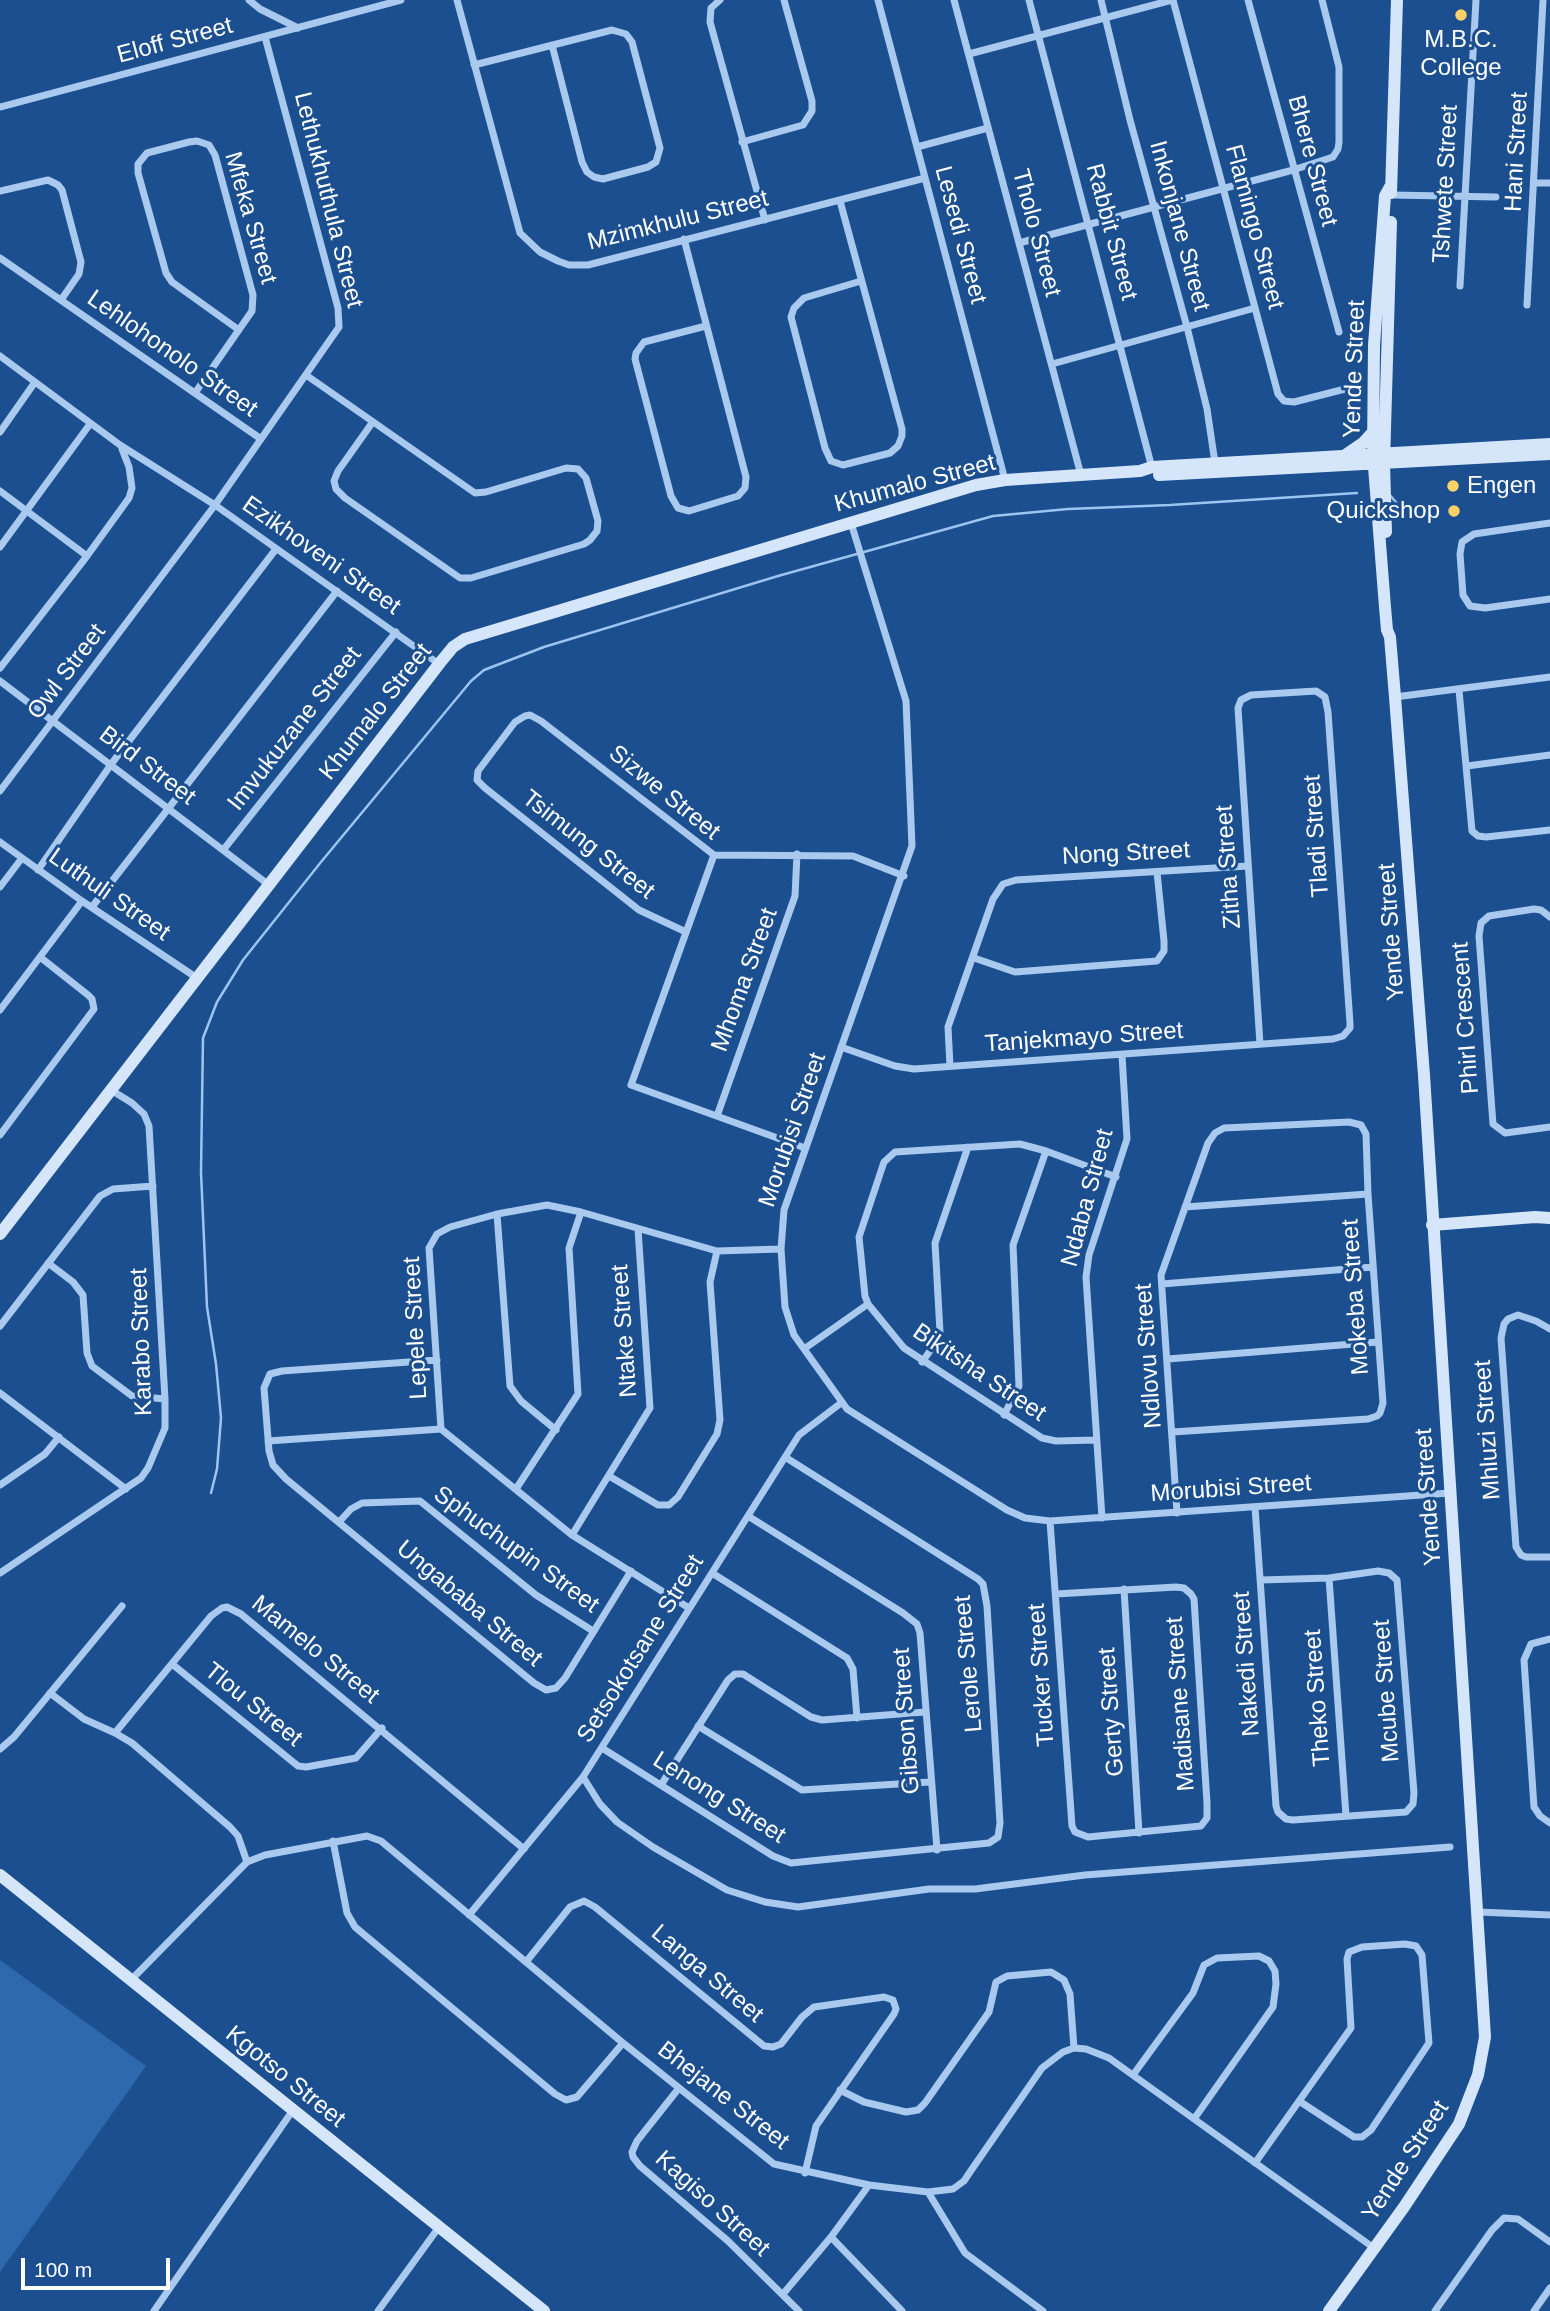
<!DOCTYPE html>
<html>
<head>
<meta charset="utf-8">
<style>
	body { margin:0 }
	#map { position:relative; width:1550px; height:2311px; overflow:hidden; background:#1b4f8f; font-family:Arial,sans-serif }
	canvas { display:block }
	.scale { position:absolute; left:21px; top:2258px; width:149px; height:32px; box-sizing:border-box; border:4px solid #fff; border-top:0; padding-left:9px; font-size:21px; line-height:24px; white-space:nowrap; color:#fff; -webkit-text-stroke:5px #1b4f8f; paint-order:stroke }
</style>
</head>
<body>
<div id="map">
<canvas width="1550" height="2311"></canvas>
<div class="scale">100 m</div>
</div>
<script>
const g = document.querySelector('canvas').getContext('2d');
g.lineJoin = 'round';
function paint(path, color) { g.fillStyle = color; g.fill(path, 'evenodd'); }
const shape = rows => new Path2D(rows.map(r => 'M' + r).join(''));
function strokePath(path, color, width, dash) { g.strokeStyle = color; g.lineWidth = width; g.lineCap = dash ? 'butt' : 'round'; g.setLineDash(dash || []); g.stroke(path); }
function write(font, color, halo, rows, align = 'center') {
  g.font = font + ' Arial,sans-serif'; g.lineWidth = 6; g.setLineDash([]); g.textBaseline = 'middle'; g.strokeStyle = halo; g.fillStyle = color; for (const [text, x, y, turn = 0] of rows) {
    g.save(); g.translate(x, y); g.rotate((+turn || 0) * Math.PI / 180); g.textAlign = isNaN(turn) ? turn : align; if (halo) g.strokeText(text, 0, 0); g.fillText(text, 0, 0); g.restore();
  }
}
paint(shape([
	[0,1960,146,2066,0,2272]
]), '#2e69ad');
strokePath(shape([
	[1389,494,1400,507],
	[211,1493,217,1469,221,1418,216,1364,207,1307,201,1172,203,1038,217,1002,243,960,321,862,471,681,484,670,544,647,778,576,993,516,1068,509,1170,505,1357,493]
]), '#9cc4f0', 2.5);
strokePath(shape([
	[249,0,260,9,298,28],
	[457,0,520,233,540,252,558,261,569,265,588,265,925,178],
	[720,0,711,8,710,22,765,220],
	[878,0,1005,480],
	[954,0,1081,475],
	[1029,0,1152,468],
	[1101,0,1130,120,1187,327,1207,409,1215,463],
	[1173,0,1278,394,1284,401,1294,402,1345,389],
	[1248,0,1339,332],
	[969,54,1172,0],
	[474,65,612,30,626,34,632,42,660,148,656,162,648,167,603,179,594,177,587,172,582,162,552,45],
	[0,107,401,0],
	[742,142,803,125,812,111,812,101,784,0],
	[917,147,988,128],
	[1535,183,1550,183],
	[0,191,48,180,58,185,62,190,81,262,79,274,61,300],
	[1392,195,1496,197],
	[840,201,902,429,902,436,898,446,890,453,843,465,831,461,825,448,791,317,794,308,804,298,861,281],
	[684,239,746,477,745,488,738,496,689,511,678,508,671,496,635,359,636,353,644,342,706,326],
	[1019,243,1293,170,1333,157,1338,149,1339,142,1339,67,1322,0],
	[0,258,261,439],
	[1460,286,1476,0],
	[1527,305,1543,0],
	[0,356,120,445,215,505,439,664],
	[1052,364,1255,308],
	[306,375,475,493,486,492,566,468,578,469,586,478,598,521,597,531,590,540,584,544,471,578,460,578,345,498,336,489,334,481,338,471,372,423],
	[195,393,252,311,253,295,215,155,209,145,197,141,189,142,147,153,138,164,138,173,166,273,172,282,239,330],
	[0,432,35,382],
	[0,491,87,556],
	[851,523,906,701,912,846,784,1210,781,1249,785,1307,794,1335,847,1409,1007,1510,1025,1518,1050,1521,1450,1493],
	[1550,523,1474,534,1462,542,1460,554,1463,595,1470,606,1485,608,1550,599],
	[0,547,90,424],
	[0,668,87,556,129,498,132,488,129,467,122,449],
	[0,681,269,885],
	[1459,690,1472,831,1478,836,1486,837,1550,830],
	[1395,697,1550,677],
	[1467,766,1550,755],
	[0,791,215,505,339,327,338,308,265,37],
	[0,842,82,901,197,978],
	[224,849,396,632],
	[714,855,631,1085,805,1148],
	[714,855,853,856,904,876],
	[38,870,112,763,276,549],
	[0,887,22,858],
	[92,907,337,591],
	[1550,917,1541,910,1534,909,1489,916,1481,923,1479,936,1493,1124,1505,1133,1550,1127],
	[686,932,639,910,485,788,477,780,478,771,515,722,525,716,530,715,541,721,714,855],
	[974,958,1015,972,1157,961,1164,951,1164,941,1157,872],
	[0,1010,82,901],
	[841,1047,895,1066,914,1069,1333,1039,1343,1036,1350,1028,1350,1023,1328,712,1325,697,1316,691,1251,695,1241,700,1238,708,1260,1044],
	[950,1066,948,1027,993,899,1003,884,1016,880,1248,866],
	[717,1116,795,896,797,854],
	[0,1135,94,1009,92,999,88,995,40,957],
	[1185,1207,1368,1194],
	[497,1214,510,1386,521,1401,556,1430],
	[48,1263,73,1282,83,1295,87,1353,92,1366,132,1396,165,1399],
	[1162,1284,1373,1267],
	[0,1326,100,1196,113,1189,153,1186],
	[1550,1329,1536,1321,1518,1315,1508,1319,1504,1324,1501,1338,1516,1547,1521,1555,1526,1557,1550,1557],
	[804,1349,868,1304],
	[1168,1359,1378,1342],
	[437,1360,282,1371,270,1374,264,1388,269,1451,273,1465,286,1479,534,1683,546,1690,556,1688,565,1678,631,1571],
	[922,1362,935,1344,940,1332,935,1243,968,1147],
	[0,1393,126,1489],
	[1004,1415,1019,1386,1013,1245,1046,1151],
	[1173,1432,1368,1419,1377,1416,1380,1413,1383,1403,1368,1194,1366,1134,1361,1125,1349,1122,1224,1128,1215,1133,1208,1143,1161,1275,1177,1513],
	[1096,1440,1056,1441,1042,1438,904,1348,868,1304,865,1296,859,1237,884,1162,895,1152,1020,1144,1046,1151,1116,1177],
	[268,1441,441,1429],
	[609,1476,658,1505,669,1505,678,1497,717,1434,720,1420,710,1282,717,1251],
	[0,1485,45,1454,59,1437],
	[516,1489,578,1394,569,1248,581,1212],
	[1255,1507,1276,1806,1278,1812,1286,1819,1293,1820,1406,1812,1413,1804,1414,1793,1397,1580,1389,1573,1378,1571,1329,1578,1261,1580],
	[748,1516,903,1613,917,1624,920,1633,937,1850],
	[1102,1518,1086,1277,1089,1255,1127,1139,1122,1055],
	[1050,1521,1072,1826,1075,1832,1088,1837,1201,1826,1207,1818,1207,1803,1194,1599,1191,1594,1184,1588,1176,1587,1056,1594],
	[339,1522,351,1509,362,1503,420,1501,536,1595,593,1631],
	[572,1535,650,1408,638,1229],
	[0,1573,141,1478,148,1468,165,1428,165,1399,149,1126,144,1114,132,1103,111,1090],
	[712,1573,847,1658,853,1669,857,1718],
	[1329,1578,1346,1816],
	[1124,1589,1139,1833],
	[689,1608,572,1535,441,1429,429,1248,437,1234,450,1227,497,1214,547,1205,581,1212,717,1251,781,1249],
	[1550,1639,1531,1644,1524,1660,1534,1807,1540,1816,1550,1823],
	[172,1664,298,1766,306,1767,356,1758,382,1728],
	[50,1693,84,1719,115,1733,132,1743,230,1827,238,1836,247,1862],
	[698,1726,802,1790,930,1782],
	[115,1733,211,1616,222,1608,227,1607,241,1614,524,1849],
	[602,1748,773,1856,791,1863,989,1843,998,1837,1000,1823,987,1606,983,1584,978,1579,785,1457],
	[0,1749,14,1737,122,1606],
	[583,1777,600,1804,617,1822,653,1847,727,1890,765,1902,798,1907,929,1889,975,1889,1085,1875,1450,1847],
	[661,1785,728,1680,735,1674,743,1674,811,1717,822,1720,925,1712],
	[333,1841,347,1913,355,1927,555,2094,566,2100,577,2097,623,2043],
	[1478,1912,1550,1915],
	[469,1915,583,1777,799,1435,841,1403],
	[526,1962,570,1907,584,1901,595,1907,764,2046,773,2047,781,2044,802,2017,814,2007,884,1997,893,2000,896,2009,894,2014,816,2126,805,2173],
	[131,1980,247,1862,265,1855,367,1836,381,1841,623,2043,774,2164,869,2185,928,2192,953,2189,964,2181,970,2172,1042,2068,1063,2052,1074,2048,1086,2049,1109,2058,1374,2248],
	[1133,2075,1193,1993,1204,1965,1217,1958,1259,1956,1269,1961,1275,1971,1276,1984,1273,2007,1194,2119],
	[679,2088,637,2141,632,2152,633,2157,640,2166,728,2241,799,2311],
	[840,2090,864,2102,906,2112,918,2110,925,2103,989,2012,996,1982,1007,1976,1051,1972,1064,1980,1070,1994,1074,2048],
	[1255,2163,1351,2028,1347,1959,1349,1952,1362,1947,1405,1944,1416,1946,1422,1955,1429,2043,1371,2130,1362,2137,1354,2137,1299,2101],
	[928,2192,965,2253,1043,2311],
	[831,2237,902,2311],
	[783,2294,831,2237,869,2185],
	[154,2311,293,2110],
	[378,2311,439,2227],
	[1435,2311,1492,2230,1504,2218,1518,2219,1550,2242],
	[1534,2311,1550,2288]
]), '#a9c9ee', 7);
strokePath(shape([
	[1391,193,1397,0],
	[1344,456,1363,443,1373,432],
	[1159,475,1550,454],
	[1386,532,1384,463,1391,222],
	[1432,1225,1535,1217,1550,1218],
	[0,1234,439,664,453,647,465,639,976,485,1005,480,1140,471,1152,467,1550,444],
	[0,1875,544,2311],
	[1329,2311,1404,2207,1459,2124,1478,2075,1485,2037,1424,1075,1395,697,1390,637,1387,630,1385,607,1373,454,1374,345,1385,196,1390,187]
]), '#d6e6fa', 12);
for (const [x, y, r, color] of [
	[1461,15,7,"#ffd166"],
	[1453,486,7,"#ffd166"],
	[1454,511,7,"#ffd166"]
]) { const dot = new Path2D(); dot.arc(x, y, r, 0, 2 * Math.PI); g.fillStyle = color; g.fill(dot); strokePath(dot, '#1b4f8f', 2.5); }
write('24px', '#fff', '#1b4f8f', [
	["M.B.C.",1461,40],
	["College",1461,68],
	["Engen",1467,486,"left"],
	["Quickshop",1440,511,"right"]
]);
write('24px', '#fff', '#1b4f8f', [
	["Eloff Street",175,41,-15],
	["Hani Street",1517,152,-87],
	["Bhere Street",1312,161,75],
	["Tshwete Street",1446,184,-87],
	["Lethukhuthula Street",328,200,76],
	["Mfeka Street",250,218,74],
	["Mzimkhulu Street",678,221,-14],
	["Inkonjane Street",1179,226,75],
	["Flamingo Street",1254,227,75],
	["Rabbit Street",1111,232,75],
	["Tholo Street",1036,233,75],
	["Lesedi Street",960,235,75],
	["Lehlohonolo Street",172,354,35],
	["Yende Street",1355,369,-88],
	["Khumalo Street",915,484,-15],
	["Ezikhoveni Street",321,556,35],
	["Owl Street",67,672,-53],
	["Khumalo Street",376,712,-52],
	["Imvukuzane Street",295,729,-52],
	["Bird Street",147,766,37],
	["Sizwe Street",664,793,39],
	["Tladi Street",1317,836,-94],
	["Tsimung Street",588,845,38],
	["Nong Street",1126,854,-3],
	["Zitha Street",1229,867,-94],
	["Luthuli Street",109,895,35],
	["Yende Street",1392,932,-94],
	["Mhoma Street",745,980,-70],
	["PhirI Crescent",1466,1018,-94],
	["Tanjekmayo Street",1084,1038,-4],
	["Morubisi Street",793,1130,-71],
	["Ndaba Street",1088,1198,-75],
	["Mokeba Street",1356,1297,-94],
	["Lepele Street",416,1328,-93],
	["Ntake Street",625,1331,-94],
	["Karabo Street",142,1342,-92],
	["Ndlovu Street",1149,1356,-94],
	["Bikitsha Street",979,1373,34],
	["Mhluzi Street",1488,1430,-94],
	["Morubisi Street",1231,1489,-4],
	["Yende Street",1429,1497,-94],
	["Sphuchupin Street",516,1550,36],
	["Ungababa Street",469,1604,40],
	["Setsokotsane Street",641,1649,-58],
	["Mamelo Street",315,1650,39],
	["Lerole Street",969,1664,-95],
	["Nakedi Street",1247,1664,-94],
	["Tucker Street",1042,1675,-94],
	["Mcube Street",1387,1691,-94],
	["Theko Street",1318,1698,-94],
	["Madisane Street",1181,1704,-94],
	["Tlou Street",253,1705,39],
	["Gerty Street",1112,1712,-94],
	["Gibson Street",907,1721,-94],
	["Lenong Street",719,1798,32],
	["Langa Street",707,1974,40],
	["Kgotso Street",285,2077,39],
	["Bhejane Street",723,2096,38],
	["Yende Street",1406,2161,-57],
	["Kagiso Street",712,2204,42]
]);
</script>
</body>
</html>
